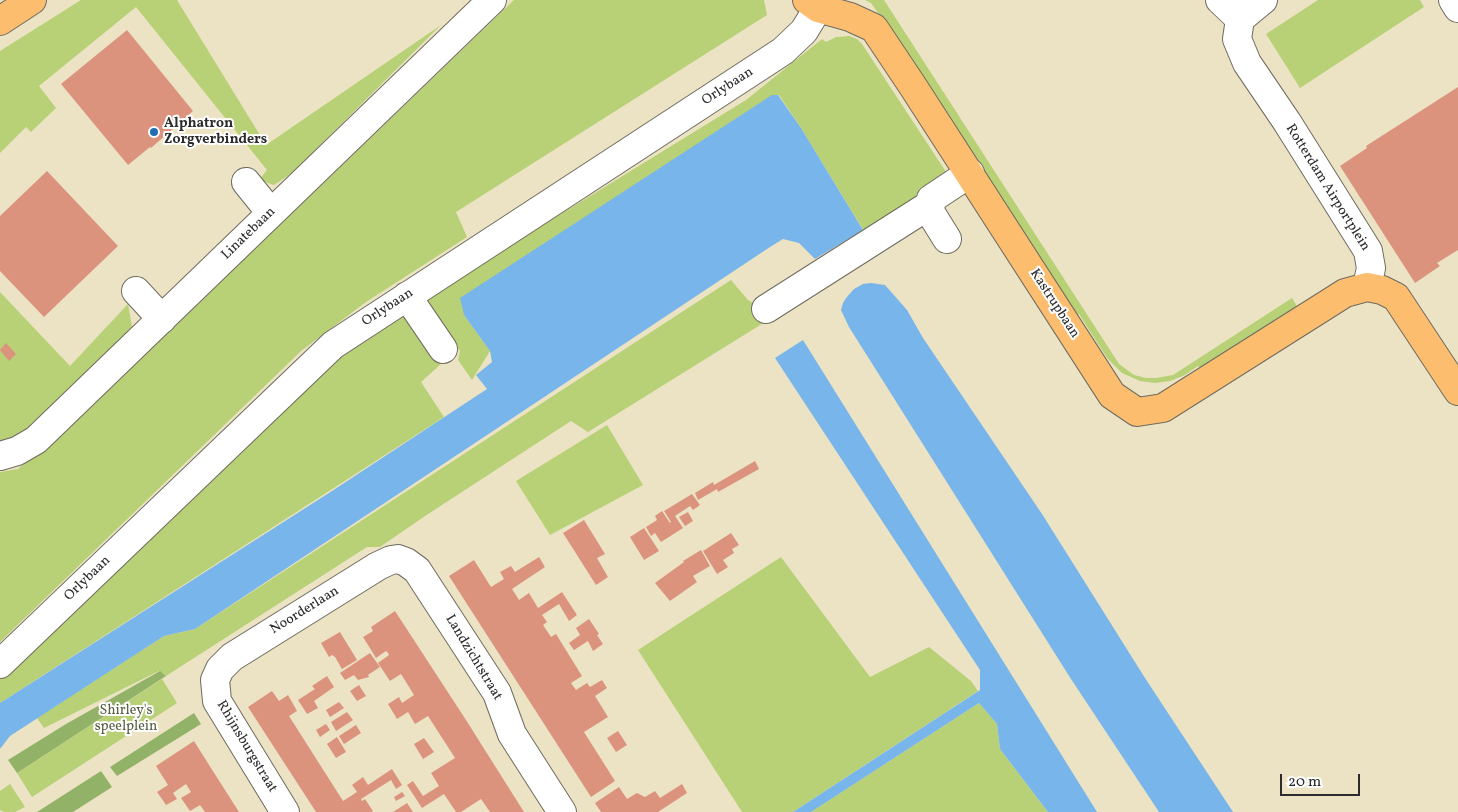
<!DOCTYPE html>
<html>
<head>
<meta charset="utf-8">
<style>
	body { margin:0 }
	#map { position:relative; width:1458px; height:812px; overflow:hidden; background:#ebe3c3; font-family:Vollkorn,serif }
	canvas { display:block }
	.scale { position:absolute; left:1280px; top:774px; width:80px; height:22px; box-sizing:border-box; border:2px solid #2b2b2b; border-top:0; padding-left:6px; font-size:15px; line-height:18px; white-space:nowrap; color:#2b2b2b; -webkit-text-stroke:4px #fff; paint-order:stroke }
</style>
</head>
<body>
<div id="map">
<canvas width="1458" height="812"></canvas>
<div class="scale">20 m</div>
</div>
<script>
const g = document.querySelector('canvas').getContext('2d');
g.lineJoin = 'round';
function paint(path, color) { g.fillStyle = color; g.fill(path, 'evenodd'); }
const shape = rows => new Path2D(rows.map(r => 'M' + r).join(''));
function strokePath(path, color, width, dash) { g.strokeStyle = color; g.lineWidth = width; g.lineCap = dash ? 'butt' : 'round'; g.setLineDash(dash || []); g.stroke(path); }
function write(font, color, halo, rows, align = 'center') {
  g.font = font + ' Vollkorn,serif'; g.lineWidth = 4; g.setLineDash([]); g.textBaseline = 'middle'; g.strokeStyle = halo; g.fillStyle = color; for (const [text, x, y, turn = 0] of rows) {
    g.save(); g.translate(x, y); g.rotate((+turn || 0) * Math.PI / 180); g.textAlign = isNaN(turn) ? turn : align; if (halo) g.strokeText(text, 0, 0); g.fillText(text, 0, 0); g.restore();
  }
}
paint(shape([
	[81,0,177,0,266,145,441,25,292,173,274,185,259,180,267,170,136,7,39,86,56,108,31,132,26,127,0,153,0,51],
	[514,0,764,0,767,15,456,212,467,237,366,302,301,351,0,642,0,472,18,469,240,259,280,225],
	[865,0,884,0,1119,364,1134,375,1146,378,1156,378,1173,375,1292,298,1298,308,1201,370,1198,366,1185,375,1170,381,1155,383,1140,381,1122,373,1107,358,1079,314,1076,316,888,27,871,3],
	[1318,0,1420,0,1424,7,1300,88,1266,34],
	[849,36,857,39,862,44,952,181,867,236,801,128,779,95,464,315,490,351,472,380,458,360,460,351,421,300,746,100,822,39,826,42,836,37],
	[731,280,748,300,755,304,765,322,588,432,571,421,425,516,380,547,367,547,166,676,159,671,44,728,37,718,164,636,195,629],
	[0,292,70,366,128,304,132,327,69,392,14,442,0,445],
	[406,309,441,364,421,382,444,417,0,703,0,679,344,354],
	[607,425,643,485,550,535,516,481],
	[781,557,870,677,929,647,971,681,978,691,793,812,742,812,638,650],
	[162,679,177,703,32,797,17,773],
	[979,703,997,724,1000,749,1048,812,811,812],
	[10,784,25,807,15,812,4,812,0,810,0,791]
]), '#b8d176');
paint(shape([
	[160,671,166,676,17,773,8,760,66,724],
	[194,713,201,724,117,776,110,767],
	[101,771,112,787,73,812,37,812]
]), '#92b367');
paint(shape([
	[772,95,778,95,801,128,863,230,815,259,799,243,783,239,770,247,195,629,164,636,10,736,0,749,0,703,332,491,487,389,476,375,492,362,490,351,464,315,460,298],
	[871,283,885,285,907,310,923,338,1042,514,1145,678,1233,812,1159,812,1071,679,849,327,841,310,843,303,846,298,854,289,863,284],
	[803,340,1097,812,1048,812,1000,749,997,724,979,703,811,812,793,812,980,690,980,670,775,358]
]), '#78b5eb');
paint(shape([
	[127,30,193,111,151,148,150,147,128,165,61,84],
	[1458,87,1458,250,1437,263,1440,266,1415,283,1340,166,1367,148,1366,146],
	[47,171,118,246,44,317,0,271,0,216],
	[6,343,16,354,9,361,0,350],
	[755,461,759,469,718,492,717,489,698,500,695,493,713,482,714,485],
	[692,494,700,505,693,510,690,506,675,516,683,528,661,542,655,533,651,536,646,527,657,520,655,516,662,511,670,523,671,522,664,511],
	[688,512,693,521,685,526,679,517],
	[584,520,605,554,597,558,608,577,596,585,563,533],
	[644,528,659,551,644,560,630,537],
	[731,533,739,545,732,549,734,553,723,560,728,567,717,574,703,551],
	[701,550,710,566,693,576,697,582,670,601,655,583,684,562,683,561],
	[539,557,545,567,512,589,519,600,529,593,538,608,562,592,577,615,569,621,559,604,542,615,547,622,543,625,551,637,556,634,582,676,571,683,576,690,587,683,590,687,602,680,607,688,595,696,608,717,584,732,615,781,591,797,449,576,474,560,491,587,504,579,500,572,511,566,515,572],
	[395,611,466,720,524,812,490,812,481,799,461,812,456,812,444,794,422,808,407,785,413,781,423,796,439,786,431,773,455,758,428,716,415,724,408,712,397,719,388,704,399,697,402,703,414,695,401,674,390,681,378,663,389,655,388,653,386,651,376,658,363,637,373,631,371,627],
	[589,619,599,634,597,635,603,644,593,651,588,641,574,650,569,643,580,635,576,628],
	[340,632,357,660,342,669,335,657,332,655,329,657,321,643],
	[370,653,380,667,368,675,369,677,358,680,354,675,345,680,340,673],
	[327,676,334,687,314,701,318,708,307,714,298,700,315,689,312,686],
	[359,685,366,696,357,701,350,691],
	[272,691,279,701,288,695,297,711,289,716,343,801,357,792,352,785,363,777,368,785,392,769,402,785,396,789,391,780,361,799,362,801,365,799,373,811,371,812,316,812,248,707],
	[339,702,344,708,330,717,326,710],
	[347,712,353,720,336,731,331,722],
	[326,724,330,730,320,737,316,730],
	[356,725,361,733,344,744,339,736],
	[618,731,627,745,616,752,607,738],
	[337,737,346,752,336,758,327,744],
	[424,738,434,752,423,759,414,744],
	[194,741,211,768,239,812,205,812,200,805,190,811,181,798,191,792,186,784,173,793,177,799,166,805,162,799,157,792,168,785,156,766],
	[682,784,687,793,658,812,601,812,595,803,619,787,627,799,637,793,645,797,655,791,660,798],
	[402,792,405,796,396,801,394,797],
	[407,803,413,812,393,812]
]), '#dc937e');
const minor = shape([
	[1220,0,1240,19],
	[1263,0,1240,19,1237,39,1247,63,1287,122,1368,251,1371,268,1367,287],
	[1453,0,1458,8],
	[246,182,271,213],
	[947,239,929,210,931,199,970,173],
	[136,291,162,319],
	[407,296,443,349],
	[766,309,931,204],
	[0,456,17,451,36,440,492,0],
	[0,664,333,345,783,51,804,31,818,8],
	[285,812,217,701,215,680,220,669,232,657,378,566,391,560,398,559,406,562,417,570,497,693,512,734,562,812]
]);
const major = shape([
	[807,0,818,8,850,17,874,28,914,88,1112,395,1137,412,1163,408,1345,293,1367,287,1382,290,1396,297,1458,391],
	[0,21,32,0]
]);
strokePath(minor, '#6e6b60', 30);
strokePath(major, '#6e6b60', 30);
strokePath(minor, '#fff', 28);
strokePath(major, '#fcbd6e', 28);
for (const [x, y, r, color] of [
	[154,132,5,"#1f6fb2"]
]) { const dot = new Path2D(); dot.arc(x, y, r, 0, 2 * Math.PI); g.fillStyle = color; g.fill(dot); strokePath(dot, '#fff', 2); }
write('14px', '#2b2b2b', '#fff', [
	["Orlybaan",728,87,-33],
	["Rotterdam Airportplein",1327,188,58],
	["Linatebaan",249,234,-44],
	["Kastrupbaan",1054,304,57],
	["Orlybaan",388,308,-33],
	["Orlybaan",88,579,-44],
	["Noorderlaan",305,611,-32],
	["Landzichtstraat",473,658,59],
	["Rhijnsburgstraat",246,747,59]
]);
write('bold 14px', '#2b2b2b', '#fff', [
	["Alphatron",164,124],
	["Zorgverbinders",164,140]
], 'left');
write('14px', '#555d42', '#fff', [
	["Shirley's",126,711],
	["speelplein",126,727]
]);
</script>
</body>
</html>
